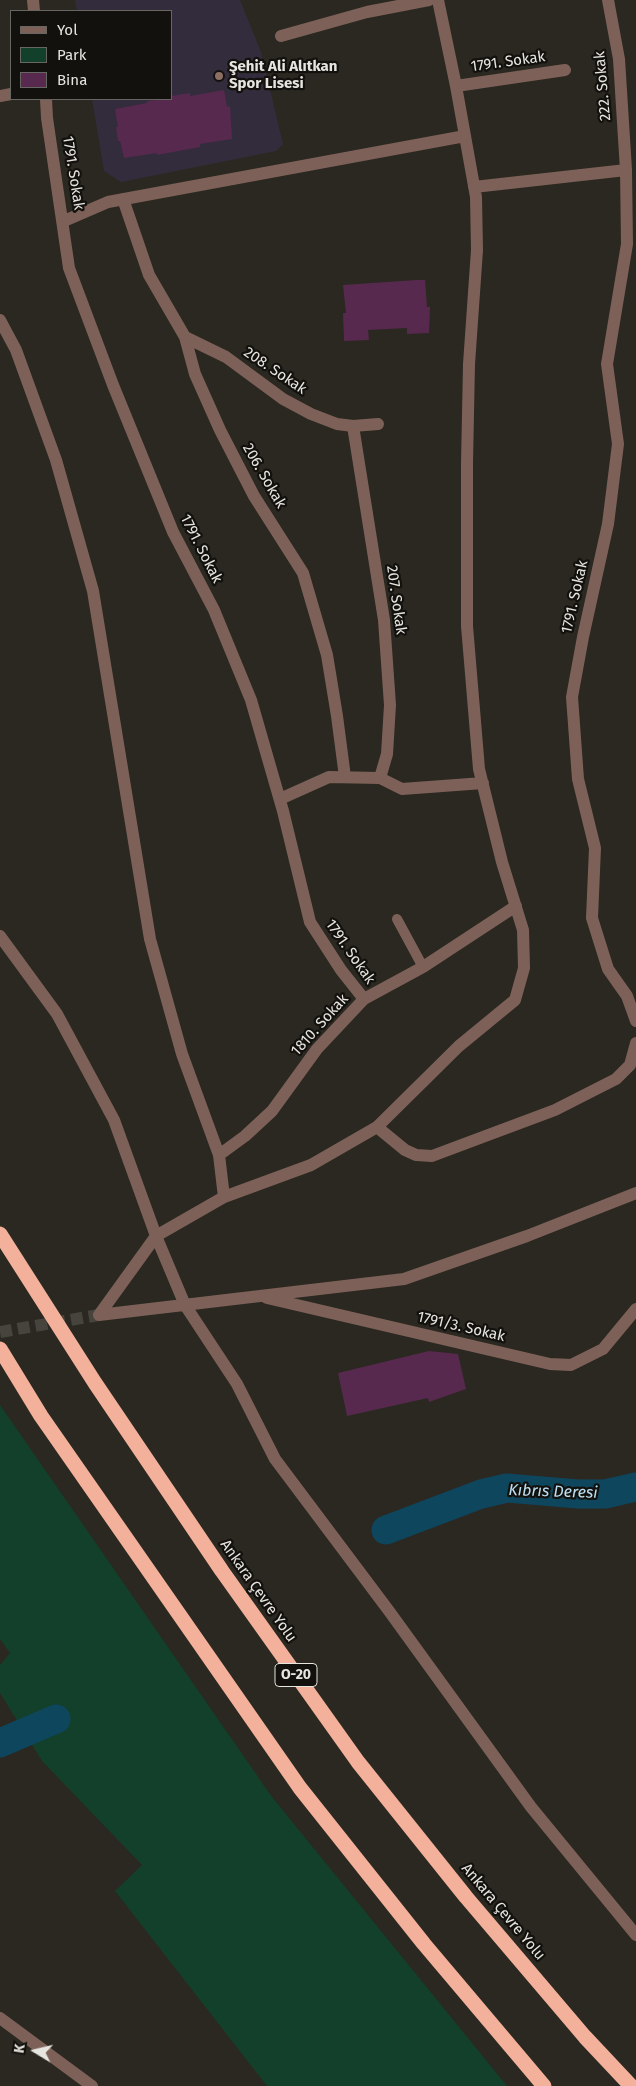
<!DOCTYPE html>
<html>
<head>
<meta charset="utf-8">
<style>
	body { margin:0 }
	#map { position:relative; width:636px; height:2086px; overflow:hidden; background:#2a2820; font-family:"Fira Sans",sans-serif }
	canvas { display:block }
	.legend { position:absolute; left:10px; top:10px; width:162px; height:90px; box-sizing:border-box; background:#12110d; border:1px solid #676661; margin:0; padding:6px 9px; list-style:none; font-size:15px; color:#e7e5e0 }
	.legend li { display:flex; align-items:center; gap:10px; height:25px }
	.legend b { width:25px; border:1px solid #676661 }
	.north { position:absolute; left:10px; top:2026px; width:50px; height:50px; -webkit-text-stroke:4px #12110d; paint-order:stroke; rotate:279deg; font-size:14px; font-weight:700; line-height:20px; text-align:center; color:#e7e5e0 }
	.north::after { content:''; display:block; margin:auto; width:18px; height:22px; background:#e7e5e0; clip-path:polygon(50% 0,100% 100%,50% 72%,0 100%) }
</style>
</head>
<body>
<div id="map">
<canvas width="636" height="2086"></canvas>
<ul class="legend">
<li><b style="height:6px;background:#7d6158"></b>Yol</li>
<li><b style="height:14px;background:#13402a"></b>Park</li>
<li><b style="height:14px;background:#57294e"></b>Bina</li>
</ul>
<div class="north">K</div>
</div>
<script>
const g = document.querySelector('canvas').getContext('2d');
g.lineJoin = 'round';
function paint(path, color) { g.fillStyle = color; g.fill(path, 'evenodd'); }
const shape = rows => new Path2D(rows.map(r => 'M' + r).join(''));
function strokePath(path, color, width, dash) { g.strokeStyle = color; g.lineWidth = width; g.lineCap = dash ? 'butt' : 'round'; g.setLineDash(dash || []); g.stroke(path); }
function write(font, color, halo, rows, align = 'center') {
  g.font = font + ' "Fira Sans",sans-serif'; g.lineWidth = 4.5; g.setLineDash([]); g.textBaseline = 'middle'; g.strokeStyle = halo; g.fillStyle = color; for (const [text, x, y, turn = 0] of rows) {
    g.save(); g.translate(x, y); g.rotate((+turn || 0) * Math.PI / 180); g.textAlign = isNaN(turn) ? turn : align; if (halo) g.strokeText(text, 0, 0); g.fillText(text, 0, 0); g.restore();
  }
}
paint(shape([
	[75,0,240,0,261,52,283,144,276,151,121,182,104,171,92,99,171,99,171,11,77,11]
]), '#332c3c');
paint(shape([
	[0,1405,272,1797,507,2086,267,2086,115,1891,142,1865,42,1761,0,1693,0,1665,10,1653,0,1639]
]), '#13402a');
strokePath(shape([
	[386,1530,481,1494,507,1488,578,1494,605,1494,636,1487],
	[0,1743,56,1719]
]), '#0e465e', 29);
paint(shape([
	[224,90,227,107,230,106,232,139,200,144,200,147,157,155,157,153,124,158,120,141,118,141,116,127,118,127,115,109,147,103,147,101,171,99,171,96,190,93,190,96],
	[416,280,425,280,427,307,430,307,429,333,407,334,407,328,368,330,369,340,344,341,343,313,346,313,343,285],
	[429,1351,458,1354,466,1389,429,1402,428,1398,347,1416,338,1373]
]), '#57294e');
strokePath(shape([
	[0,1332,99,1315]
]), '#46443d', 12, [12, 6]);
strokePath(shape([
	[397,919,423,967]
]), '#7d6158', 10);
strokePath(shape([
	[33,0,34,11],
	[608,0,619,59,626,170,627,244,607,364,618,444,608,524,583,637,572,697,578,779,595,848,592,918,608,969,627,996,636,1021],
	[281,36,367,12,429,0],
	[456,86,565,70],
	[0,96,11,94],
	[46,99,47,118,69,268,113,385,173,532,214,610,251,700,283,811,310,922,341,970,364,999],
	[474,187,626,170],
	[123,199,149,275,185,337,195,374,220,430,254,496,303,573,327,655,337,716,345,777],
	[64,221,108,202,465,136],
	[0,320,16,350,56,460,93,591,150,939,182,1054,219,1155,224,1197],
	[185,337,226,357,283,399,311,414,337,424,353,426,378,424],
	[353,426,384,620,390,705,387,754,380,778],
	[280,799,329,777,380,778,402,789,483,783],
	[0,936,57,1014,114,1120,156,1236,185,1305,237,1384,275,1459,389,1611,531,1807,636,1935],
	[377,1127,405,1150,416,1155,432,1156,555,1110,616,1079,630,1065,636,1043],
	[219,1155,245,1136,272,1111,317,1049,364,999,423,967,516,906],
	[267,1298,550,1364,571,1365,603,1349,636,1309],
	[99,1315,156,1236,224,1197,311,1165,377,1127,459,1046,515,1000,524,968,523,930,502,862,479,769,467,626,467,463,469,364,477,250,476,197,456,86,438,0],
	[99,1315,404,1279,527,1236,636,1193],
	[0,2018,92,2086]
]), '#7d6158', 12);
strokePath(shape([
	[0,1234,95,1383,222,1571,358,1762,466,1897,585,2037,631,2086],
	[0,1349,41,1416,300,1788,424,1944,544,2086]
]), '#f3b09a', 15);
for (const [x, y, r, color] of [
	[219,76,5,"#8d6e63"]
]) { const dot = new Path2D(); dot.arc(x, y, r, 0, 2 * Math.PI); g.fillStyle = color; g.fill(dot); strokePath(dot, '#12110d', 2); }
for (const [x, y, w] of [
	[296,1675,42]
]) { const box = new Path2D(); box.roundRect(x - w / 2, y - 11.5, w, 23, 4); g.fillStyle = '#12110d'; g.fill(box); strokePath(box, '#e7e5e0', 1); }
write('bold 14px', '#e7e5e0', null, [
	["O-20",296,1675]
]);
write('15px', '#e7e5e0', '#12110d', [
	["1791. Sokak",508,62,-8],
	["222. Sokak",603,86,-95],
	["1791. Sokak",73,173,81],
	["208. Sokak",275,371,34],
	["206. Sokak",264,476,60],
	["1791. Sokak",201,549,63],
	["1791. Sokak",575,597,-77],
	["207. Sokak",396,600,82],
	["1791. Sokak",350,952,55],
	["1810. Sokak",320,1025,-48],
	["1791/3. Sokak",461,1327,13],
	["Ankara Çevre Yolu",258,1591,55],
	["Ankara Çevre Yolu",503,1912,50]
]);
write('bold 15px', '#e7e5e0', '#12110d', [
	["Şehit Ali Alıtkan",229,67],
	["Spor Lisesi",229,84]
], 'left');
write('italic 16px', '#bce0f3', '#12110d', [
	["Kıbrıs Deresi",553,1492,2]
]);
</script>
</body>
</html>
